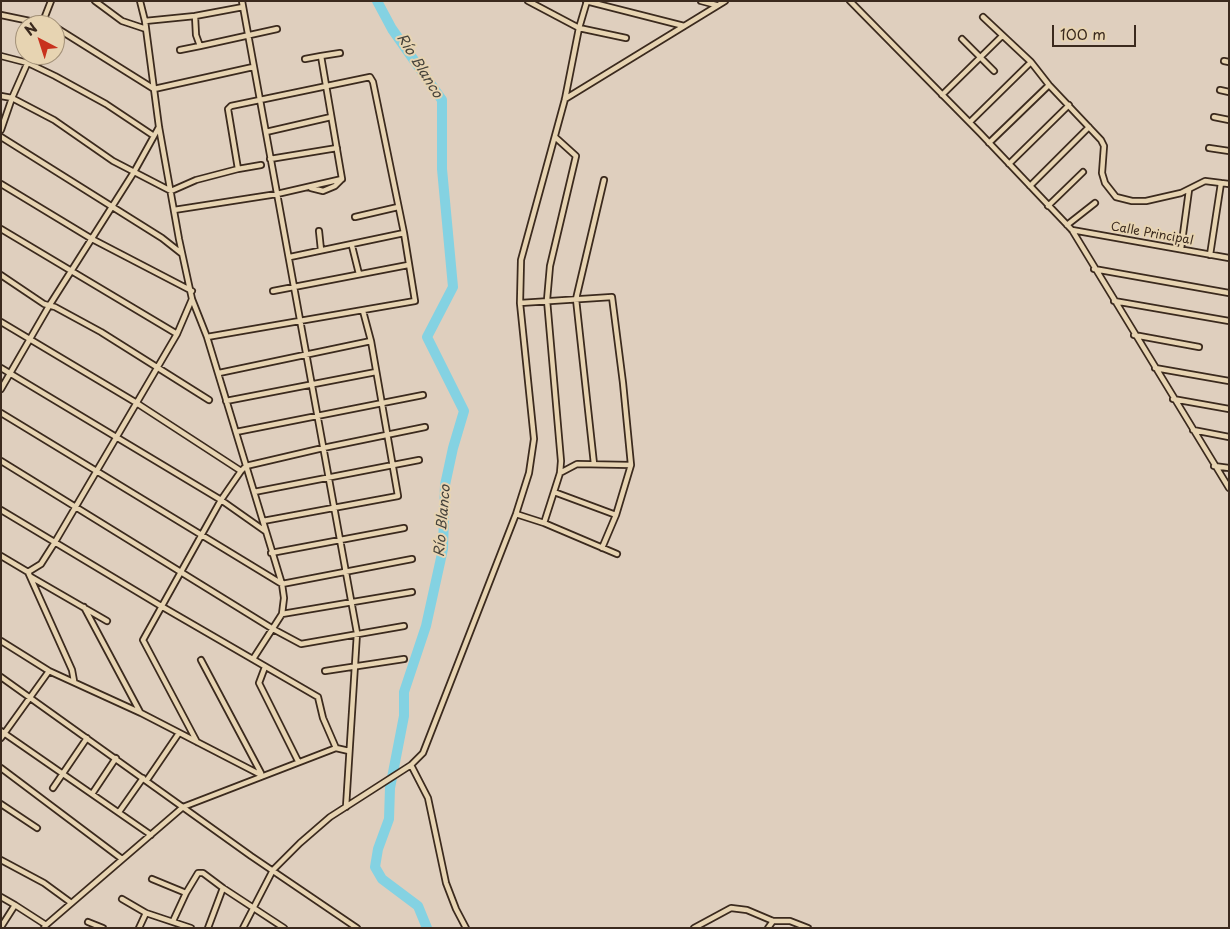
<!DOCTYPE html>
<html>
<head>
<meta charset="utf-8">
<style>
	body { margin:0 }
	#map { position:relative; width:1230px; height:929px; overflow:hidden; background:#dfcfbe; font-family:"Playpen Sans",sans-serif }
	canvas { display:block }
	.frame { position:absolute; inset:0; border:2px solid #3b2a1e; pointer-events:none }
	.north { position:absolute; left:15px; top:15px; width:50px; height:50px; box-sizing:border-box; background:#e7d4b2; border:1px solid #a29077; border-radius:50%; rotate:320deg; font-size:14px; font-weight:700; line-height:20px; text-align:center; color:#3b2a1e }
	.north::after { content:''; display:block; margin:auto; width:18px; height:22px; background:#c8321e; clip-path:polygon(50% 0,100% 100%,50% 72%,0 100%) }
	.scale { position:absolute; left:1052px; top:25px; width:84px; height:22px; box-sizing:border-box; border:2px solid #3b2a1e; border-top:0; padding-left:6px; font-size:15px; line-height:18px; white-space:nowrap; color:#3b2a1e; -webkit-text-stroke:4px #e7d4b2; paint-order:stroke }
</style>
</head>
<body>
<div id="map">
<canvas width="1230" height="929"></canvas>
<div class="frame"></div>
<div class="north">N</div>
<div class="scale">100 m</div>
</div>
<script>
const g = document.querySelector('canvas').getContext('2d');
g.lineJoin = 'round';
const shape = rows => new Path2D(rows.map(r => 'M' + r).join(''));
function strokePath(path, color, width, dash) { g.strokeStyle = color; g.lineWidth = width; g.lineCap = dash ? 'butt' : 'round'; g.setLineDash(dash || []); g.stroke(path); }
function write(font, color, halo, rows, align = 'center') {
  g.font = font + ' "Playpen Sans",sans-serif'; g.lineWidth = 4; g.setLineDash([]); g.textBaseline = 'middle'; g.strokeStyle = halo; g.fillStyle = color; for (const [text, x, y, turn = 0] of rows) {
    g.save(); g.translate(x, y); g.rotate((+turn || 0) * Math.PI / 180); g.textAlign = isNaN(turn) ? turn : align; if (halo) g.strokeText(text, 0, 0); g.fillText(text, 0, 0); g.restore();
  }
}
strokePath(shape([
	[377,1,392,29,442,100,442,169,453,287,427,337,464,411,453,448,445,485,443,549,426,626,404,692,404,716,390,788,389,819,378,849,375,867,382,879,418,906,427,928]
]), '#84d2e2', 10);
const minor = shape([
	[95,1,122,21,146,29],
	[140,1,145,21,159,127,179,239,192,299,207,337,282,584,284,598,282,614,253,659],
	[242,1,357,633,346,807],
	[528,1,579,28,626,38],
	[586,1,684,26],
	[701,1,716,5],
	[850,1,980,133,1072,230,1229,488],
	[1,15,49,25],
	[195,16,243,7],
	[983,17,1031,62,1049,85,1101,140,1104,146,1102,173,1105,183,1116,197,1132,201,1146,201,1181,193,1205,181,1229,184],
	[145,21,195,16,196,35,200,46,277,29],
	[42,24,51,1],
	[55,27,154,89,253,67],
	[962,39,994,71],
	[180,50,200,46],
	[1,56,28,63,55,76,106,104,154,136],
	[321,56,340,53],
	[305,59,321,56,342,179],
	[1224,61,1229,62],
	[1220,90,1229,92],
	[942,95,1002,36],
	[1,96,12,98,54,120,113,161,171,191,196,180,238,169,228,109,231,106,370,77,373,82,404,233,415,301,207,337],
	[565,99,725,1],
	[1214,117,1229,120],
	[970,122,1031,62],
	[1,130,12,98,31,55],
	[266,132,331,117],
	[1,137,162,238,181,253],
	[989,143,1049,85],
	[1209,148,1229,151],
	[270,159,337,148],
	[1009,164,1069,105],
	[238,169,261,165],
	[1,184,92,239,192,291],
	[1030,186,1089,127],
	[311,188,323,191,335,186,341,180],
	[1048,206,1083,172],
	[174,210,277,194,342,179],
	[355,217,398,207],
	[1067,225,1095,203],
	[1,229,177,334],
	[1072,230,1229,258],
	[319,231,321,250],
	[352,246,359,274],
	[1181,249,1189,190],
	[1210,255,1221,183],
	[290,257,404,233],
	[1094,269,1229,293],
	[1,275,44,304,55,307,101,332,209,400],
	[273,291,408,265],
	[1114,301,1229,321],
	[520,303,612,297,623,383,631,465,616,515,602,548],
	[1,322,135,402,241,471],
	[1134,335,1199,347],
	[1,368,221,500,265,531],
	[1155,368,1229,381],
	[219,373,371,341],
	[1,389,49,306,134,172,159,127],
	[1173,399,1229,409],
	[226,401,376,372],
	[1,413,282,584,412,559],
	[1193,430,1229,437],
	[236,432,423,395],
	[1,461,273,629,301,644,404,626],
	[594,464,576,299,604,180],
	[1214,466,1229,468],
	[560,473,577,464,631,465],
	[254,492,419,460],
	[554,492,616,515],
	[1,510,161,606,318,697,323,718,336,748],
	[516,514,544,523,617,554],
	[263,521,398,496,371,341,363,311],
	[544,523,560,473,561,461,547,300,550,266,576,156,555,137],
	[271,553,404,528],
	[1,556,28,572],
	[31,577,107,621],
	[84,607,140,712],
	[282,614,412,592],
	[1,641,49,671,141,713,263,776],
	[201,660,261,773],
	[265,667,259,683,298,761],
	[325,671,404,659],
	[1,677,251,856,357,928],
	[74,681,72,670,28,572,41,564,55,542,177,334,192,299],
	[1,731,151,835],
	[1,738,49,671],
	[197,742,143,640,221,500,241,471,246,466,323,448,425,427],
	[411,765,428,798,446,883,456,909,466,928],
	[1,768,122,859],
	[147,780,179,733],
	[53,788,87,738],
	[92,794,116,758],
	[1,804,37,828],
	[119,812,143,778],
	[1,860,44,883,70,902],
	[152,879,186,893,198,873,203,873,223,888],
	[1,897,15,905],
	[122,899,146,913,191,928],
	[173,921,186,893],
	[88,922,103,928],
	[46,925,183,807,336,748,349,751],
	[1,927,15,905,46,925,44,928],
	[139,928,146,913],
	[208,928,223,888,284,928],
	[243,928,273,870,300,843,330,817,411,765,423,753,516,514,529,473,534,439,520,303,521,260,565,99,579,28,587,1],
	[694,928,731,908,747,910,773,921,790,921,808,928],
	[768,928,773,921]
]);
strokePath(minor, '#3b2a1e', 8);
strokePath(minor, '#e7d4b2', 4.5);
write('12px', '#3b2a1e', '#e7d4b2', [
	["Calle Principal",1152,234,10]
]);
write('italic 14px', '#46433b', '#e7d4b2', [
	["Río Blanco",419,66,58],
	["Río Blanco",443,521,-85]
]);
</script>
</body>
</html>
